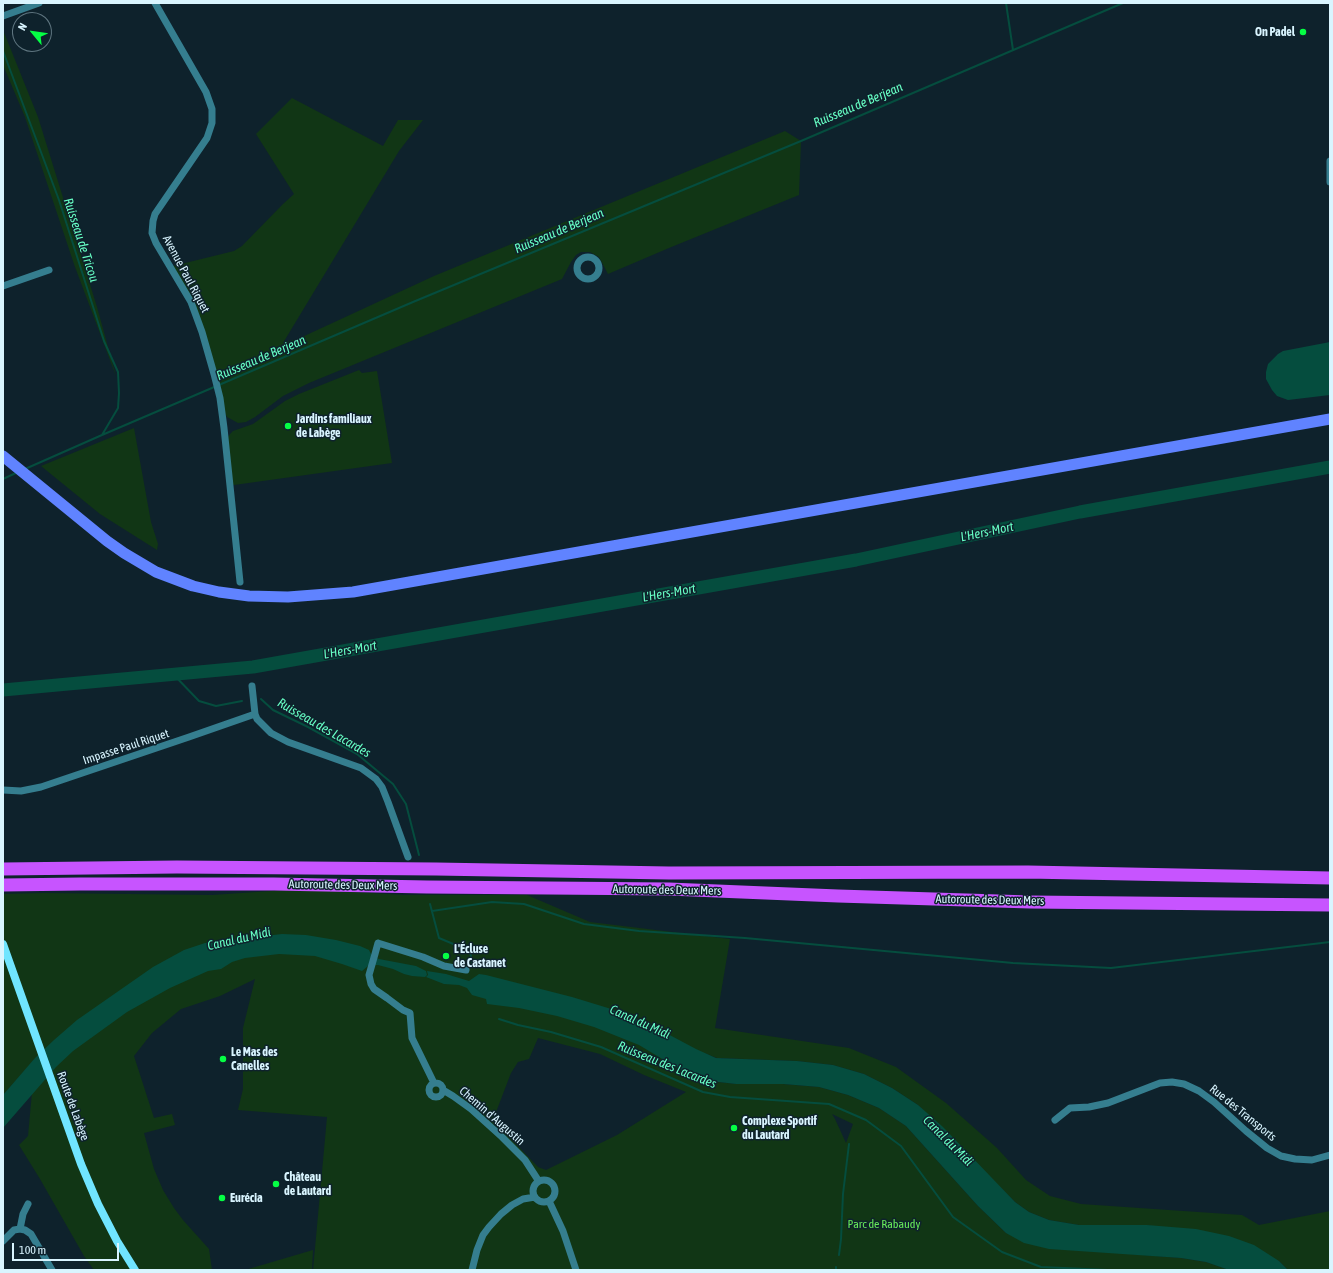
<!DOCTYPE html>
<html>
<head>
<meta charset="utf-8">
<style>
	body { margin:0 }
	#map { position:relative; width:1333px; height:1273px; overflow:hidden; background:#0e222c; font-family:"Asap Condensed",sans-serif }
	canvas { display:block }
	.frame { position:absolute; inset:0; border:4px solid #d9f5ff; pointer-events:none }
	.north { position:absolute; left:12px; top:12px; width:40px; height:40px; box-sizing:border-box; background:#0e222c; border:1px solid #5f7680; border-radius:50%; rotate:299deg; font-size:11px; font-weight:700; line-height:16px; text-align:center; color:#d9f5ff }
	.north::after { content:''; display:block; margin:auto; width:14px; height:18px; background:#05ff44; clip-path:polygon(50% 0,100% 100%,50% 72%,0 100%) }
	.scale { position:absolute; left:12px; top:1243px; width:107px; height:18px; box-sizing:border-box; border:2px solid #d9f5ff; border-top:0; padding-left:5px; font-size:12px; line-height:14px; white-space:nowrap; color:#d9f5ff; -webkit-text-stroke:3px #0e222c; paint-order:stroke }
</style>
</head>
<body>
<div id="map">
<canvas width="1333" height="1273"></canvas>
<div class="frame"></div>
<div class="north">N</div>
<div class="scale">100 m</div>
</div>
<script>
const g = document.querySelector('canvas').getContext('2d');
g.lineJoin = 'round';
function paint(path, color) { g.fillStyle = color; g.fill(path, 'evenodd'); }
const shape = rows => new Path2D(rows.map(r => 'M' + r).join(''));
function strokePath(path, color, width, dash) { g.strokeStyle = color; g.lineWidth = width; g.lineCap = dash ? 'butt' : 'round'; g.setLineDash(dash || []); g.stroke(path); }
function write(font, color, halo, rows, align = 'center') {
  g.font = font + ' "Asap Condensed",sans-serif'; g.lineWidth = 3; g.setLineDash([]); g.textBaseline = 'middle'; g.strokeStyle = halo; g.fillStyle = color; for (const [text, x, y, turn = 0] of rows) {
    g.save(); g.translate(x, y); g.rotate((+turn || 0) * Math.PI / 180); g.textAlign = isNaN(turn) ? turn : align; if (halo) g.strokeText(text, 0, 0); g.fillText(text, 0, 0); g.restore();
  }
}
paint(shape([
	[3,30,38,117,97,307,116,376,75,267,25,117,3,65],
	[292,98,383,146,398,120,423,120,399,151,283,343,300,338,434,276,785,131,801,141,799,195,669,248,608,274,599,257,590,252,581,252,576,255,571,262,562,279,309,383,283,396,255,417,246,422,238,423,227,417,224,411,215,370,173,266,234,251,242,246,283,204,294,194,256,134],
	[359,370,362,373,377,371,392,463,234,485,230,483,228,437,230,434,233,431,253,424,285,401,299,394],
	[134,428,151,522,158,544,157,550,100,514,41,466],
	[302,889,404,895,527,895,590,922,730,939,715,1028,849,1048,896,1067,946,1103,997,1148,1026,1180,1050,1196,1081,1204,1242,1215,1259,1225,1330,1211,1330,1270,1288,1270,1279,1261,1147,1225,1079,1225,1049,1220,1029,1212,1015,1202,918,1105,892,1088,864,1074,833,1065,797,1061,717,1058,704,1053,709,1081,736,1084,783,1084,819,1087,848,1095,879,1108,906,1126,978,1206,1006,1233,1131,1254,1181,1258,1206,1262,1229,1270,313,1270,327,1117,238,1110,243,1089,243,1028,255,979,220,996,181,1009,152,1033,134,1056,154,1118,172,1114,175,1125,144,1133,154,1169,163,1190,174,1208,183,1220,209,1249,212,1270,94,1270,84,1256,40,1179,19,1145,28,1136,35,1059,3,1095,3,894,44,893,212,895],
	[538,1038,600,1054,644,1075,686,1092,617,1135,546,1170,538,1167,493,1120,511,1073,518,1062,529,1059],
	[832,1114,853,1124,846,1143,835,1119],
	[313,1250,312,1270,245,1270]
]), '#113615');
paint(shape([
	[1330,342,1330,395,1288,400,1277,396,1272,390,1266,379,1266,372,1268,364,1278,354,1283,351],
	[282,934,306,935,336,940,360,946,369,950,372,956,379,959,416,966,426,971,427,975,425,977,412,976,404,974,393,969,378,965,369,965,362,971,342,964,315,956,279,954,245,958,232,962,221,969,208,971,170,988,127,1012,73,1051,56,1067,3,1128,3,1095,35,1058,54,1040,77,1020,153,967,184,950,205,943],
	[427,971,446,974,469,981,479,974,486,975,572,997,608,1008,649,1024,696,1049,716,1058,797,1061,833,1065,864,1074,892,1088,918,1105,943,1127,1015,1202,1029,1212,1049,1220,1079,1225,1147,1225,1196,1229,1229,1236,1254,1245,1279,1261,1288,1270,1229,1270,1206,1262,1181,1258,1049,1249,1024,1243,1006,1233,978,1206,906,1126,879,1108,848,1095,819,1087,783,1084,736,1084,710,1081,684,1072,639,1045,594,1027,557,1016,519,1008,487,1004,486,999,472,995,467,988,459,985,444,984,426,977,428,975]
]), '#054d3e');
strokePath(shape([
	[1006,3,1013,50],
	[3,51,59,200,104,341,118,372,119,393,118,408,102,435],
	[25,469,102,435,413,302,801,141,1123,3],
	[3,479,18,472],
	[173,674,199,701,216,706,242,701],
	[261,699,273,710,308,727,357,754,393,784,406,804,419,855],
	[430,904,439,938,470,951,472,962],
	[432,911,492,902,524,904,584,924,639,931,745,938,1013,963,1111,968,1330,942],
	[499,1019,518,1025,551,1032,601,1047,703,1092,730,1097,829,1104,866,1120,901,1146,953,1217,1002,1252,1041,1267,1108,1270],
	[839,1255,841,1239,843,1194,849,1144],
	[836,1270,836,1267]
]), '#054d3e', 2);
strokePath(shape([
	[3,690,253,667,856,560,1080,512,1330,467]
]), '#054d3e', 13);
strokePath(shape([
	[155,3,206,92,212,109,212,123,207,138,155,214,153,221,152,233,156,243,191,302,202,332,214,374,220,398,224,428,240,582],
	[3,16,39,3],
	[1330,161,1330,182],
	'577 268a11 11 0 1 1 22 0a11 11 0 1 1-22 0Z',
	[3,286,49,270],
	[252,686,255,714,257,719,271,733,288,742,361,768,376,779,382,787,388,802,408,857],
	[3,790,21,791,41,787,189,737,255,714],
	[434,1083,412,1038,410,1013,403,1010,387,998,374,989,371,984,369,975,375,954,378,943,423,957,444,966,466,970],
	'429 1090a7 7 0 1 1 14 0a7 7 0 1 1-14 0Z',
	[443,1090,453,1096,471,1109,502,1137,525,1160,538,1180],
	[1055,1120,1070,1108,1089,1107,1108,1103,1160,1083,1172,1082,1184,1084,1199,1091,1214,1102,1246,1131,1267,1148,1281,1156,1295,1159,1312,1160,1330,1155],
	'533 1191a11 11 0 1 1 22 0a11 11 0 1 1-22 0Z',
	[549,1201,563,1231,576,1270],
	[20,1229,23,1214,28,1204],
	[3,1241,14,1230,20,1229,25,1230,31,1234,52,1270],
	[472,1270,477,1250,483,1235,489,1227,501,1214,512,1205,523,1199,535,1197]
]), '#357e8f', 7);
strokePath(shape([
	[3,944,81,1164,98,1204,117,1241,135,1270]
]), '#70e5ff', 8);
strokePath(shape([
	[3,456,107,541,124,553,156,572,193,586,219,592,249,596,288,597,353,592,1330,419]
]), '#6083ff', 11);
strokePath(shape([
	[3,869,177,867,436,869,669,873,1028,872,1330,878],
	[3,885,80,884,274,884,427,887,669,889,838,896,1030,902,1330,905]
]), '#c754ff', 13);
for (const [x, y, r, color] of [
	[1303,32,4,"#05ff44"],
	[288,426,4,"#05ff44"],
	[446,956,4,"#05ff44"],
	[223,1059,4,"#05ff44"],
	[734,1128,4,"#05ff44"],
	[276,1184,4,"#05ff44"],
	[222,1198,4,"#05ff44"]
]) { const dot = new Path2D(); dot.arc(x, y, r, 0, 2 * Math.PI); g.fillStyle = color; g.fill(dot); strokePath(dot, '#0e222c', 1.5); }
write('bold 12px', '#d9f5ff', '#0e222c', [
	["On Padel",1295,32,"right"],
	["Jardins familiaux",296,419],
	["de Labège",296,433],
	["L'Écluse",454,949],
	["de Castanet",454,963],
	["Le Mas des",231,1052],
	["Canelles",231,1066],
	["Complexe Sportif",742,1121],
	["du Lautard",742,1135],
	["Château",284,1177],
	["de Lautard",284,1191],
	["Eurécia",230,1198]
], 'left');
write('12px', '#d9f5ff', '#0e222c', [
	["Avenue Paul Riquet",186,274,62],
	["Impasse Paul Riquet",126,747,-18],
	["Autoroute des Deux Mers",343,885,1],
	["Autoroute des Deux Mers",667,890,1],
	["Autoroute des Deux Mers",990,900,1],
	["Route de Labège",73,1106,70],
	["Rue des Transports",1243,1113,39],
	["Chemin d'Augustin",492,1116,41]
]);
write('12px', '#67eb59', '#0e222c', [
	["Parc de Rabaudy",884,1224]
]);
write('italic 13px', '#67ffc5', '#0e222c', [
	["Ruisseau de Berjean",858,105,-23],
	["Ruisseau de Berjean",559,231,-23],
	["Ruisseau de Tricou",81,240,72],
	["Ruisseau de Berjean",261,358,-23],
	["L'Hers-Mort",987,532,-12],
	["L'Hers-Mort",669,593,-10],
	["L'Hers-Mort",350,650,-10],
	["Ruisseau des Lacardes",324,728,30],
	["Canal du Midi",239,939,-13],
	["Canal du Midi",640,1022,24],
	["Ruisseau des Lacardes",667,1065,22],
	["Canal du Midi",948,1141,45]
]);
</script>
</body>
</html>
